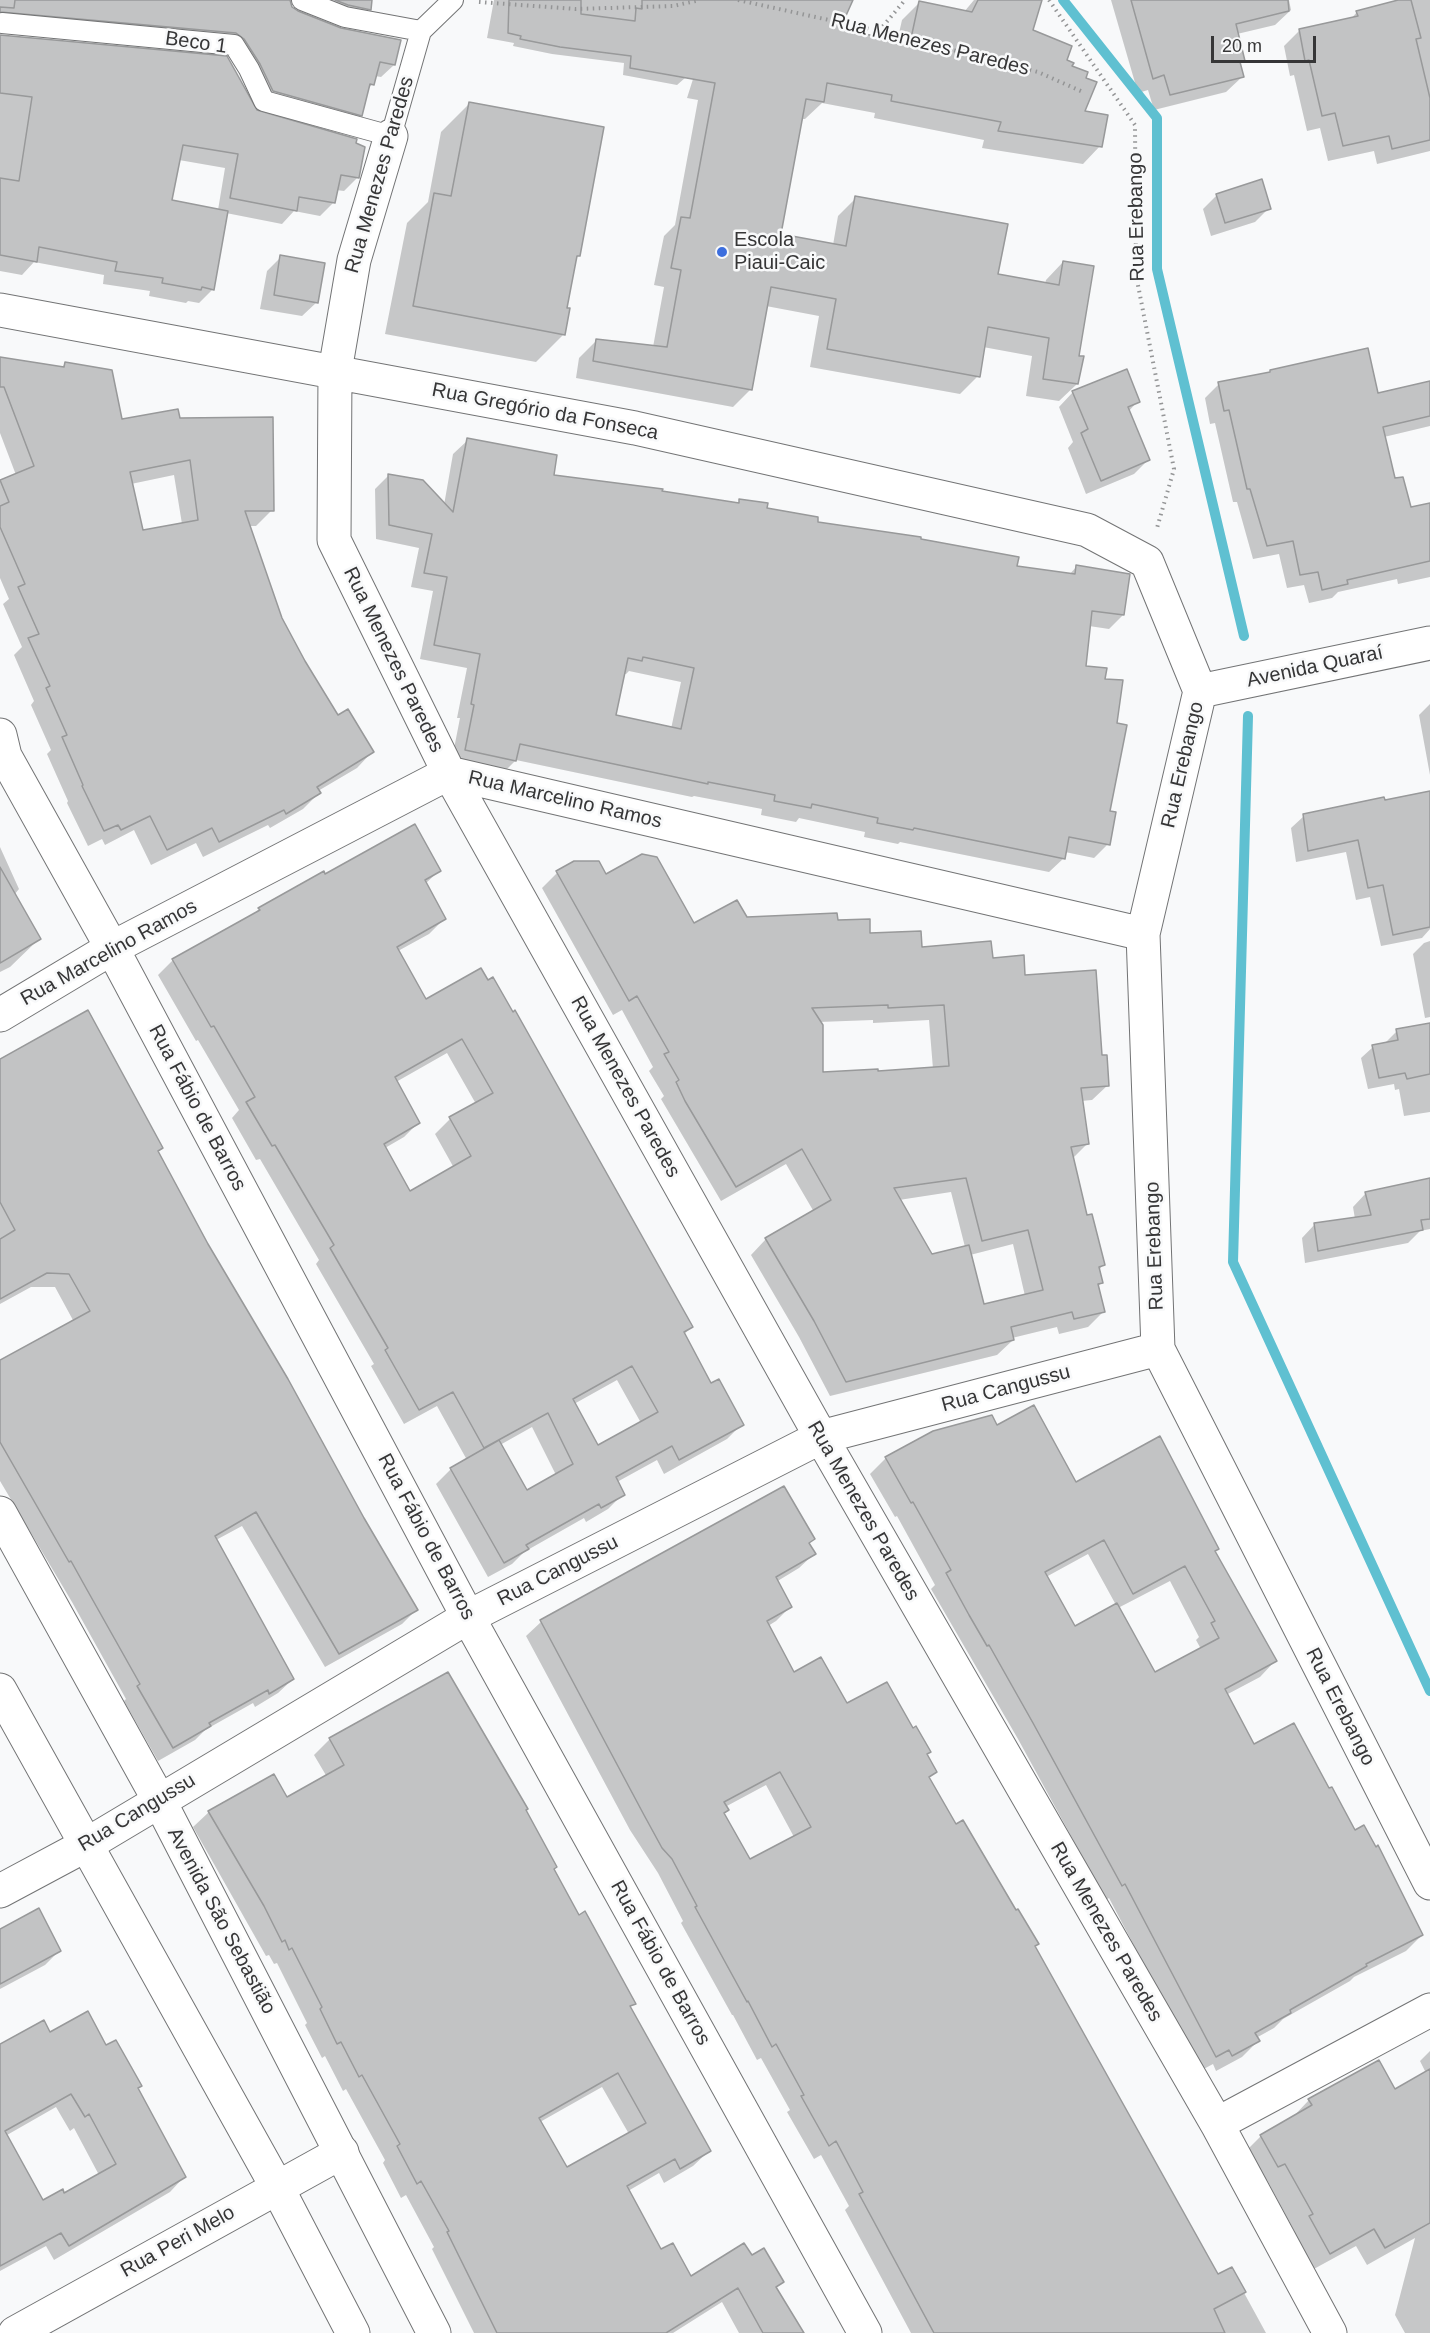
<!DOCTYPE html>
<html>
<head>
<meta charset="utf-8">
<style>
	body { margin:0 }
	#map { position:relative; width:1430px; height:2333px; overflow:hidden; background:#f8f9fa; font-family:Helvetica,sans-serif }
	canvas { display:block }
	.scale { position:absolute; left:1211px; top:36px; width:105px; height:27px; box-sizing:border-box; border:3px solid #363637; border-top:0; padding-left:8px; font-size:18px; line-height:21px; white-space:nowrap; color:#363637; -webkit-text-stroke:4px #f8f9fa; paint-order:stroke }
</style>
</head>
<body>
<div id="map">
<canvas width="1430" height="2333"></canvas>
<div class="scale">20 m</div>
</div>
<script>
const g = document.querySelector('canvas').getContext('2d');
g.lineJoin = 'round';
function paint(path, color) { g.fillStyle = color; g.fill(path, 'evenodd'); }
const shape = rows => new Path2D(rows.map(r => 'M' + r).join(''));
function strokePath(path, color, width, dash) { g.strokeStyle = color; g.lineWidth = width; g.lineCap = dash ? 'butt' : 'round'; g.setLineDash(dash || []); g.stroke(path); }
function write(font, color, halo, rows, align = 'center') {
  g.font = font + ' Helvetica,sans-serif'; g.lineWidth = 5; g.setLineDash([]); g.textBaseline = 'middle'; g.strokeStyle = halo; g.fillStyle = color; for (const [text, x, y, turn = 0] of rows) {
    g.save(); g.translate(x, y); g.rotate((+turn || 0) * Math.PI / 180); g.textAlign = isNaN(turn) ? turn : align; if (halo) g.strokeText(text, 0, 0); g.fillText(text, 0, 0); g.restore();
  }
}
paint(shape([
	[0,0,371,0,369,9,357,21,335,17,288,0,291,8,394,65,381,77,375,76,373,84,367,89,361,115,349,127,260,103,232,51,0,24],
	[494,0,679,0,685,78,677,85,623,75,624,63,552,54,513,46,514,43,487,38],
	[718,0,852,0,838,30,897,42,902,20,920,2,964,12,974,0,1025,0,1032,31,1070,67,1083,112,1100,146,1083,164,982,148,984,140,874,118,875,113,822,103,805,119,801,119,779,235,833,245,838,216,856,198,997,276,1045,284,1046,280,1063,262,1077,357,1077,384,1059,401,1026,396,1032,356,983,347,978,376,960,394,810,367,819,316,766,306,751,389,733,407,576,378,579,358,597,340,653,347,664,287,654,285,664,236,675,225,698,100,687,98],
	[1111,0,1289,0,1291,10,1275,25,1237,34,1243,60,1239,64,1242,77,1226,92,1154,110,1148,90,1138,93],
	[1404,0,1430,0,1430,151,1377,164,1374,151,1328,161,1320,128,1307,131,1294,75,1290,76,1284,46,1299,31,1350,20,1357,12],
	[0,36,256,112,357,178,344,191,336,190,334,202,320,216,294,211,282,224,226,213,213,289,199,303,188,301,186,303,149,296,150,291,103,284,104,275,34,262,22,275,0,271],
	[179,160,225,168,218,210,171,201],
	[469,104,578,256,574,259,565,309,564,334,536,362,385,334,407,223,428,202,441,132],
	[1217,195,1269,208,1255,222,1211,236,1203,209],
	[281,257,317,302,302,316,260,309,267,271],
	[0,360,61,368,65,364,121,421,179,419,272,510,256,526,249,526,281,619,304,662,337,717,372,752,357,768,318,791,319,793,303,809,270,828,268,825,203,857,196,843,151,865,134,830,105,845,102,839,88,846,67,803,68,801,47,754,51,750,31,705,34,701,14,655,22,647,3,604,9,599,0,578,0,481,16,475,0,433],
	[174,475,182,524,142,531,131,484],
	[1271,371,1377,395,1430,383,1430,426,1384,437,1394,480,1410,509,1430,504,1430,577,1398,584,1397,579,1338,592,1332,598,1309,603,1304,585,1287,588,1279,554,1253,559,1237,502,1233,502,1215,423,1210,424,1205,398,1219,384,1268,374],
	[1073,392,1138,401,1128,412,1148,460,1134,474,1086,494,1068,448,1073,442,1059,407],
	[468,440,553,477,736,505,740,501,816,524,920,540,1016,568,1069,575,1077,566,1123,615,1109,629,1089,626,1085,667,1104,680,1108,844,1094,858,1065,852,1064,858,1049,872,900,842,898,844,864,837,865,832,799,818,796,822,761,815,762,809,694,796,692,797,516,760,501,775,451,764,460,718,457,718,467,668,420,659,433,591,411,587,419,548,376,539,375,489,389,475,444,505,453,454],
	[629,671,681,682,671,729,614,716,623,674,626,674],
	[1430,704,1430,775,1419,715],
	[1430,793,1430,929,1422,938,1381,946,1370,897,1356,900,1346,852,1296,862,1291,828,1304,816],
	[0,847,19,889,14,895,39,939,10,967,0,972],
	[439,871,425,884,444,919,429,934,398,951,426,1001,481,970,692,1327,683,1335,711,1385,742,1424,727,1439,664,1474,657,1460,617,1482,623,1494,608,1509,586,1522,584,1518,524,1552,512,1564,488,1577,436,1484,451,1469,467,1460,437,1406,404,1424,371,1366,374,1364,316,1264,319,1260,260,1159,256,1160,232,1118,239,1110,198,1040,196,1041,158,975,173,960,251,917,259,909,325,876],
	[447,1053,476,1104,450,1119,435,1134,454,1168,410,1193,385,1148,404,1137,419,1122,396,1082],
	[617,1380,641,1423,598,1448,574,1404],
	[532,1427,556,1475,527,1492,500,1445],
	[557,873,605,876,693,925,746,919,836,922,869,935,920,948,992,960,1024,976,1101,1057,1108,1085,1092,1100,1081,1101,1087,1144,1072,1159,1086,1217,1103,1265,1099,1270,1102,1283,1097,1287,1103,1312,1088,1327,1059,1334,1057,1327,1012,1338,1013,1340,997,1355,830,1396,799,1337,751,1255,766,1239,814,1212,786,1164,721,1201,661,1099,664,1096,649,1071,653,1067,622,1010,613,1015,542,888],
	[873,1020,873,1023,929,1020,933,1069,876,1073,821,1073,819,1022],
	[951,1192,965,1247,931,1255,899,1200],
	[1013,1244,1025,1296,983,1306,970,1255],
	[1430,941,1430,1017,1425,1018,1413,954,1424,943],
	[1430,1024,1430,1112,1404,1116,1399,1089,1395,1090,1394,1084,1368,1089,1361,1058,1373,1047,1385,1043,1397,1031],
	[0,1061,157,1152,207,1244,416,1610,402,1624,325,1667,242,1526,216,1540,293,1679,278,1693,255,1707,253,1703,205,1730,195,1740,158,1761,124,1701,126,1699,72,1602,0,1481,0,1362,74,1322,55,1287,31,1287,0,1304],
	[1430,1180,1430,1229,1420,1231,1408,1243,1305,1263,1302,1238,1315,1224,1355,1219,1353,1207,1366,1193],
	[996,1427,1075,1484,1214,1551,1275,1661,1260,1677,1226,1695,1254,1746,1328,1790,1422,1935,1406,1951,1354,1977,1350,1981,1283,2019,1274,2028,1256,2038,1258,2041,1242,2057,1216,2071,1213,2064,1200,2071,1109,1898,1106,1900,1018,1739,931,1589,935,1585,897,1516,895,1517,870,1474,886,1458],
	[1088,1554,1116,1605,1075,1628,1046,1577],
	[1170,1581,1199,1637,1196,1640,1201,1649,1154,1674,1118,1608],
	[784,1488,814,1554,799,1568,776,1582,790,1607,776,1621,768,1626,794,1674,926,1755,935,1772,928,1779,955,1826,1034,1947,1217,2276,1231,2269,1266,2333,911,2333,845,2210,849,2206,821,2155,814,2159,787,2112,790,2110,761,2058,757,2060,733,2015,732,2015,681,1923,683,1921,658,1873,630,1830,526,1636,541,1622],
	[766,1785,794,1837,749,1861,723,1814,725,1807],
	[448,1674,524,1811,552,1870,578,1917,634,2003,629,2008,709,2151,693,2166,664,2183,659,2173,628,2191,661,2251,691,2278,752,2257,782,2282,775,2289,802,2333,739,2333,722,2302,673,2333,474,2333,432,2249,434,2247,406,2195,401,2198,383,2163,385,2160,346,2089,343,2091,325,2056,322,2058,305,2025,307,2023,277,1963,274,1964,269,1955,266,1956,193,1827,209,1812,287,1800,327,1777,314,1755,330,1739],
	[602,2087,629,2134,566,2170,540,2122],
	[0,1931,60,1950,45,1965,0,1989],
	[50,2034,106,2047,136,2089,184,2177,170,2192,54,2260,46,2246,0,2271,0,2046],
	[56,2107,70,2131,74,2128,99,2175,64,2195,43,2202,7,2135],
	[1430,2051,1430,2333,1405,2333,1395,2315,1415,2238,1367,2265,1356,2246,1312,2270,1292,2235,1295,2232,1267,2180,1260,2184,1243,2154,1261,2136,1291,2119,1309,2100,1394,2091,1426,2073,1420,2061]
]), '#0003');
strokePath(shape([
	[1063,0,1157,118,1157,269,1244,636],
	[1248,716,1233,1262,1430,1691]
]), '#5fc0d1', 10);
const building = shape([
	[15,0,290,0,292,7,298,11,341,28,401,40,395,65,380,62,374,85,370,84,362,116,273,91,260,64,244,39,236,33,0,12,0,7,14,8,15,0],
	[335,0,372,0,371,10,348,5,335,0],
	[509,0,581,0,581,14,635,21,636,8,642,9,642,0,853,0,840,29,910,43,919,1,972,12,978,0,1042,0,1033,30,1072,46,1067,60,1074,63,1072,66,1088,72,1086,78,1097,82,1085,111,1108,115,1102,147,998,131,1001,122,891,101,892,95,827,83,824,102,806,99,781,234,846,246,855,196,1008,224,998,274,1059,285,1063,261,1094,266,1079,356,1084,356,1078,384,1043,379,1049,338,988,327,980,377,827,349,836,299,771,287,752,390,593,361,596,339,667,347,681,270,671,268,681,217,690,218,715,83,630,68,631,56,560,47,520,39,521,36,508,33,509,0],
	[1131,0,1288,0,1289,11,1236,24,1245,61,1240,62,1244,77,1170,95,1164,75,1153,79,1131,0],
	[1398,0,1411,0,1421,38,1416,39,1430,98,1430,140,1392,149,1389,136,1343,146,1335,113,1322,116,1309,60,1305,61,1299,29,1358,16,1356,11,1398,0],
	[0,35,227,56,257,110,357,139,356,143,365,147,359,178,341,175,335,203,299,197,297,211,230,198,238,154,183,145,172,200,228,211,214,290,202,287,201,290,162,283,163,278,115,271,117,262,39,247,37,262,0,255,0,178,19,181,32,97,0,93,0,35],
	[469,102,604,127,580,256,577,256,567,308,570,308,565,335,413,306,434,193,451,196,469,102],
	[1262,179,1271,209,1225,223,1216,194,1262,179],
	[280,255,325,263,318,303,274,295,280,255],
	[1368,348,1378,393,1430,381,1430,416,1383,427,1395,478,1403,477,1411,507,1430,503,1430,561,1347,580,1348,584,1322,590,1318,572,1300,575,1293,541,1267,546,1250,489,1247,489,1229,410,1224,411,1218,382,1270,372,1270,370,1368,348],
	[0,357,64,367,65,362,112,370,122,419,178,409,180,418,273,417,274,511,245,511,282,618,305,661,338,715,348,709,374,752,317,787,321,793,286,814,284,810,219,842,212,828,167,850,150,816,121,830,118,825,104,831,82,786,83,785,62,737,67,735,46,688,50,686,28,638,39,634,18,587,25,584,0,527,0,506,9,502,0,480,34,466,4,387,0,387,0,357],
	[190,460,198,520,143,530,130,472,190,460],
	[1127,369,1140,402,1128,407,1150,460,1101,481,1081,433,1088,429,1072,391,1127,369],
	[467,438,557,455,554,475,663,489,662,491,739,503,739,499,768,503,767,508,818,517,818,522,921,537,921,539,1019,557,1017,566,1075,574,1076,565,1130,574,1124,615,1092,611,1086,666,1107,668,1105,679,1123,680,1117,723,1127,725,1110,811,1116,812,1110,845,1069,837,1065,859,914,828,913,830,877,823,878,818,812,804,811,808,774,801,775,795,708,782,708,784,520,744,516,761,465,750,474,705,471,704,480,654,434,645,447,577,424,573,432,534,389,525,388,474,423,480,453,512,467,438],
	[643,657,694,668,681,729,616,715,628,658,642,661,643,657],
	[1430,791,1430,927,1393,935,1383,885,1368,888,1358,840,1308,851,1303,814,1384,797,1385,800,1430,791],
	[415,824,441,871,425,880,446,919,397,947,426,999,481,968,488,980,493,977,513,1012,515,1010,693,1327,684,1332,711,1383,719,1379,744,1425,679,1460,672,1446,616,1477,625,1495,601,1508,599,1504,526,1545,529,1549,504,1563,450,1468,499,1440,527,1490,573,1464,548,1413,484,1448,453,1392,419,1410,385,1350,388,1348,330,1248,334,1245,275,1145,272,1146,246,1102,255,1097,214,1026,211,1027,172,959,260,910,258,908,324,871,325,874,415,824],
	[462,1039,493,1093,449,1117,471,1156,410,1191,384,1144,420,1123,395,1077,462,1039],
	[632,1366,658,1412,598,1445,573,1399,632,1366],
	[642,854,657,857,694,923,737,900,747,917,837,913,838,920,870,919,870,933,921,931,922,947,991,941,993,958,1024,955,1025,975,1096,970,1102,1055,1107,1055,1109,1086,1081,1088,1089,1144,1071,1147,1087,1215,1092,1214,1105,1265,1099,1267,1103,1283,1098,1284,1105,1312,1074,1319,1072,1312,1011,1327,1014,1340,846,1382,814,1321,765,1238,831,1200,802,1149,736,1187,685,1101,676,1082,679,1080,664,1054,669,1052,637,996,629,1001,556,871,574,861,599,861,606,874,642,854],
	[888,1005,888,1008,944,1005,949,1066,878,1071,878,1069,823,1072,823,1025,812,1008,888,1005],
	[966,1178,982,1241,1028,1230,1043,1290,984,1304,969,1245,932,1254,894,1188,966,1178],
	[0,867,41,939,0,963,0,867],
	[88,1010,163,1148,158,1151,208,1244,288,1379,364,1518,418,1610,339,1654,256,1512,215,1536,294,1679,269,1694,268,1690,209,1723,211,1726,173,1748,137,1686,140,1684,86,1588,71,1561,69,1562,0,1442,0,1360,90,1311,69,1274,47,1273,0,1299,0,1239,15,1230,0,1202,0,1059,88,1010],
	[1430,1023,1430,1074,1407,1079,1405,1073,1379,1078,1372,1045,1398,1040,1396,1029,1430,1023],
	[1430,1178,1430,1219,1421,1220,1423,1230,1318,1251,1314,1223,1371,1215,1365,1192,1430,1178],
	[1034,1405,1076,1482,1160,1436,1219,1549,1215,1551,1277,1661,1225,1689,1254,1744,1294,1723,1329,1788,1332,1787,1355,1830,1364,1825,1376,1847,1378,1845,1423,1935,1366,1964,1367,1966,1290,2010,1291,2013,1255,2033,1260,2041,1232,2056,1229,2050,1216,2057,1125,1884,1122,1886,1033,1723,989,1645,987,1646,969,1615,946,1573,951,1570,913,1502,911,1503,885,1457,933,1431,992,1415,997,1425,1034,1405],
	[1104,1540,1133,1594,1185,1566,1215,1621,1211,1623,1219,1638,1155,1672,1117,1603,1075,1626,1045,1572,1104,1540],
	[784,1486,815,1539,809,1543,816,1554,776,1577,792,1607,767,1621,794,1672,821,1657,847,1703,887,1682,913,1728,916,1726,931,1752,927,1754,937,1772,929,1777,956,1824,963,1820,1016,1910,1018,1909,1039,1944,1035,1946,1218,2274,1232,2267,1246,2292,1214,2309,1225,2333,934,2333,859,2194,863,2192,836,2141,829,2146,801,2096,804,2095,776,2044,772,2047,748,2001,747,2002,695,1907,697,1906,672,1859,662,1848,644,1815,540,1620,784,1486],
	[780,1772,811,1827,750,1859,724,1813,729,1810,724,1802,780,1772],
	[448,1672,528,1809,526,1810,557,1867,554,1869,579,1915,585,1911,636,2004,630,2006,711,2151,680,2169,675,2159,627,2186,661,2249,673,2243,691,2276,744,2243,752,2255,764,2248,784,2282,776,2287,804,2333,763,2333,738,2288,666,2333,497,2333,447,2232,449,2231,421,2181,417,2184,397,2146,400,2144,362,2075,359,2077,341,2042,337,2044,320,2009,322,2007,292,1948,289,1950,285,1940,282,1942,264,1906,208,1811,274,1774,287,1797,344,1765,329,1738,448,1672],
	[618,2073,646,2123,567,2167,539,2118,618,2073],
	[39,1908,61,1951,0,1984,0,1929,39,1908],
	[88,2011,106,2045,116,2040,142,2086,138,2088,186,2177,69,2246,61,2233,0,2266,0,2044,44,2020,50,2032,88,2011],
	[71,2094,85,2117,89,2114,116,2164,64,2193,63,2189,43,2200,5,2131,71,2094],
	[1379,2060,1395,2089,1430,2069,1430,2223,1385,2248,1374,2229,1330,2254,1309,2216,1313,2214,1285,2164,1278,2167,1260,2135,1312,2105,1308,2099,1379,2060]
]);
paint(building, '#c2c3c4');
strokePath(building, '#98999a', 1.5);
const service = shape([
	[302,0,345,17,421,31],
	[2,23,234,45,249,69,264,101,391,136,421,31,453,0]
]);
const minor = shape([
	[391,136,354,260,335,371,334,540,449,773,821,1437,1217,2124,1330,2333],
	[0,310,635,428,1087,530,1147,562,1200,691,1143,934,1158,1349,1430,1883],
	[1200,691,1430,643],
	[0,735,5,756,112,948,468,1617,865,2333],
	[0,1015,112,948,449,773,1143,934],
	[0,1891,86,1845,468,1617,821,1437,1158,1349],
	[1217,2124,1430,2010],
	[15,2333,342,2152]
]);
const tertiary = shape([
	[0,1513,159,1800,434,2333],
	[0,1690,277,2187,353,2333]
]);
strokePath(service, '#737475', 22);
strokePath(minor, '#737475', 35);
strokePath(tertiary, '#737475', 35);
strokePath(shape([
	[738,0,879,31,1038,72,1083,92],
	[1049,0,1135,125,1136,275,1174,469,1157,528],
	[479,2,576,9,673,6,700,0],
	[879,31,905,0]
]), '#949596', 4, [1.5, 4.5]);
strokePath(service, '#fff', 20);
strokePath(minor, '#fff', 33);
strokePath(tertiary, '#fff', 33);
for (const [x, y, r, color] of [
	[722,252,6,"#3c6ede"]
]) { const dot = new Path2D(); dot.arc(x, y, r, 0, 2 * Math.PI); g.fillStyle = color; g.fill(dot); strokePath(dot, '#f8f9fa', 2); }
write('20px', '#363637', '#f8f9fa', [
	["Beco 1",196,43,8],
	["Rua Menezes Paredes",930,45,14],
	["Rua Menezes Paredes",380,175,-74],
	["Rua Erebango",1137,217,-91],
	["Rua Gregório da Fonseca",545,412,11],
	["Rua Menezes Paredes",393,660,64],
	["Avenida Quaraí",1315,667,-12],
	["Rua Erebango",1183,765,-77],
	["Rua Marcelino Ramos",565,800,13],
	["Rua Marcelino Ramos",109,953,-29],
	["Rua Menezes Paredes",625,1087,61],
	["Rua Fábio de Barros",197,1108,62],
	["Rua Erebango",1155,1246,-92],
	["Rua Cangussu",1006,1389,-15],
	["Rua Menezes Paredes",863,1511,60],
	["Rua Fábio de Barros",426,1537,62],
	["Rua Cangussu",558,1571,-27],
	["Rua Erebango",1340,1707,63],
	["Rua Cangussu",137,1813,-31],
	["Avenida São Sebastião",221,1921,62],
	["Rua Menezes Paredes",1106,1932,60],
	["Rua Fábio de Barros",660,1963,61],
	["Rua Peri Melo",178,2242,-29]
]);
write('20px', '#363637', '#f8f9fa', [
	["Escola",734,240],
	["Piaui-Caic",734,263]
], 'left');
</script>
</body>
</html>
